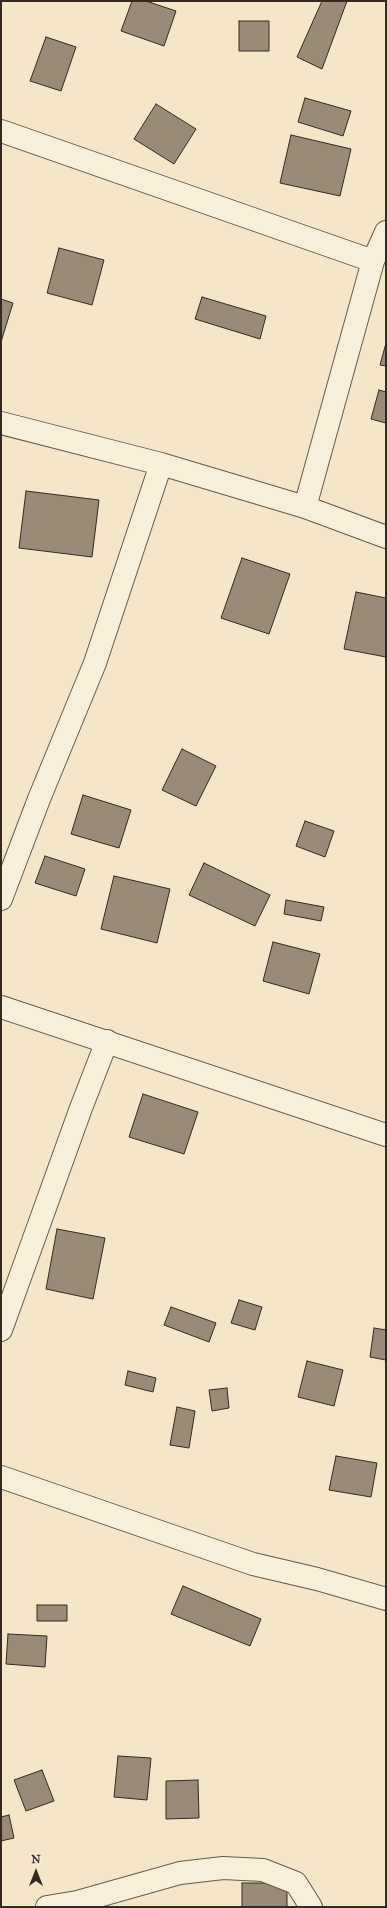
<!DOCTYPE html>
<html>
<head>
<meta charset="utf-8">
<style>
	body { margin:0 }
	#map { position:relative; width:387px; height:1908px; overflow:hidden; background:#f5e6c8; font-family:"IM FELL Great Primer",serif }
	canvas { display:block }
	.frame { position:absolute; inset:0; border:2px solid #342a22; pointer-events:none }
	.north { position:absolute; left:16px; top:1852px; width:40px; height:40px; -webkit-text-stroke:3px #f8efdb; paint-order:stroke; rotate:0deg; font-size:11px; font-weight:700; line-height:16px; text-align:center; color:#342a22 }
	.north::after { content:''; display:block; margin:auto; width:14px; height:18px; background:#342a22; clip-path:polygon(50% 0,100% 100%,50% 72%,0 100%) }
</style>
</head>
<body>
<div id="map">
<canvas width="387" height="1908"></canvas>
<div class="frame"></div>
<div class="north">N</div>
</div>
<script>
const g = document.querySelector('canvas').getContext('2d');
g.lineJoin = 'round';
function paint(path, color) { g.fillStyle = color; g.fill(path, 'evenodd'); }
const shape = rows => new Path2D(rows.map(r => 'M' + r).join(''));
function strokePath(path, color, width, dash) { g.strokeStyle = color; g.lineWidth = width; g.lineCap = dash ? 'butt' : 'round'; g.setLineDash(dash || []); g.stroke(path); }
const building = shape([
	[132,1,146,1,176,11,164,46,121,31,132,1],
	[322,1,347,1,322,69,297,57,322,1],
	[239,21,269,21,269,51,239,51,239,21],
	[46,37,76,47,61,91,30,81,46,37],
	[305,98,351,111,343,136,298,122,305,98],
	[156,104,196,129,174,164,134,139,156,104],
	[291,135,351,149,340,196,280,183,291,135],
	[59,248,104,260,92,305,47,293,59,248],
	[202,297,266,316,260,339,195,319,202,297],
	[1,299,13,303,1,342,1,299],
	[386,343,386,366,380,365,386,343],
	[379,390,386,392,386,423,371,419,379,390],
	[26,491,99,500,92,557,19,548,26,491],
	[242,558,290,574,269,634,221,618,242,558],
	[356,592,386,598,386,657,344,649,356,592],
	[182,749,216,766,196,806,162,790,182,749],
	[83,795,131,810,119,848,71,834,83,795],
	[305,821,334,831,325,857,296,846,305,821],
	[45,856,85,869,76,896,35,883,45,856],
	[204,863,270,895,255,926,189,895,204,863],
	[114,876,170,889,157,943,101,929,114,876],
	[286,900,324,907,321,921,284,914,286,900],
	[273,942,320,954,309,994,263,981,273,942],
	[143,1094,198,1112,184,1154,129,1137,143,1094],
	[57,1229,105,1238,93,1299,46,1289,57,1229],
	[239,1300,262,1307,255,1330,231,1323,239,1300],
	[171,1307,216,1323,209,1342,164,1325,171,1307],
	[374,1328,386,1330,386,1360,370,1357,374,1328],
	[307,1361,343,1370,334,1406,298,1397,307,1361],
	[128,1371,156,1378,153,1392,125,1385,128,1371],
	[227,1388,229,1408,212,1411,209,1390,227,1388],
	[177,1407,195,1411,189,1448,170,1445,177,1407],
	[336,1456,377,1463,371,1497,329,1490,336,1456],
	[183,1586,261,1619,250,1646,171,1614,183,1586],
	[37,1605,67,1605,67,1621,37,1621,37,1605],
	[8,1634,47,1636,45,1667,6,1664,8,1634],
	[118,1756,151,1758,147,1800,114,1797,118,1756],
	[42,1770,54,1801,26,1811,14,1780,42,1770],
	[198,1780,199,1818,166,1819,166,1781,198,1780],
	[9,1815,14,1838,1,1841,1,1817,9,1815],
	[242,1883,287,1883,287,1907,242,1907,242,1883]
]);
paint(building, '#988c78');
strokePath(building, '#342a22', 1);
const minor = shape([
	[1,131,373,261],
	[1,423,161,464,305,507,386,537],
	[305,507,373,261,386,232],
	[1,899,39,799,95,663,161,464],
	[1,1007,386,1135],
	[1,1330,81,1108,107,1041],
	[1,1477,253,1564,317,1579,386,1599],
	[47,1907,77,1902,180,1873,223,1868,263,1870,296,1883,311,1907]
]);
strokePath(minor, '#64594c', 24);
strokePath(minor, '#f8efdb', 22);
</script>
</body>
</html>
